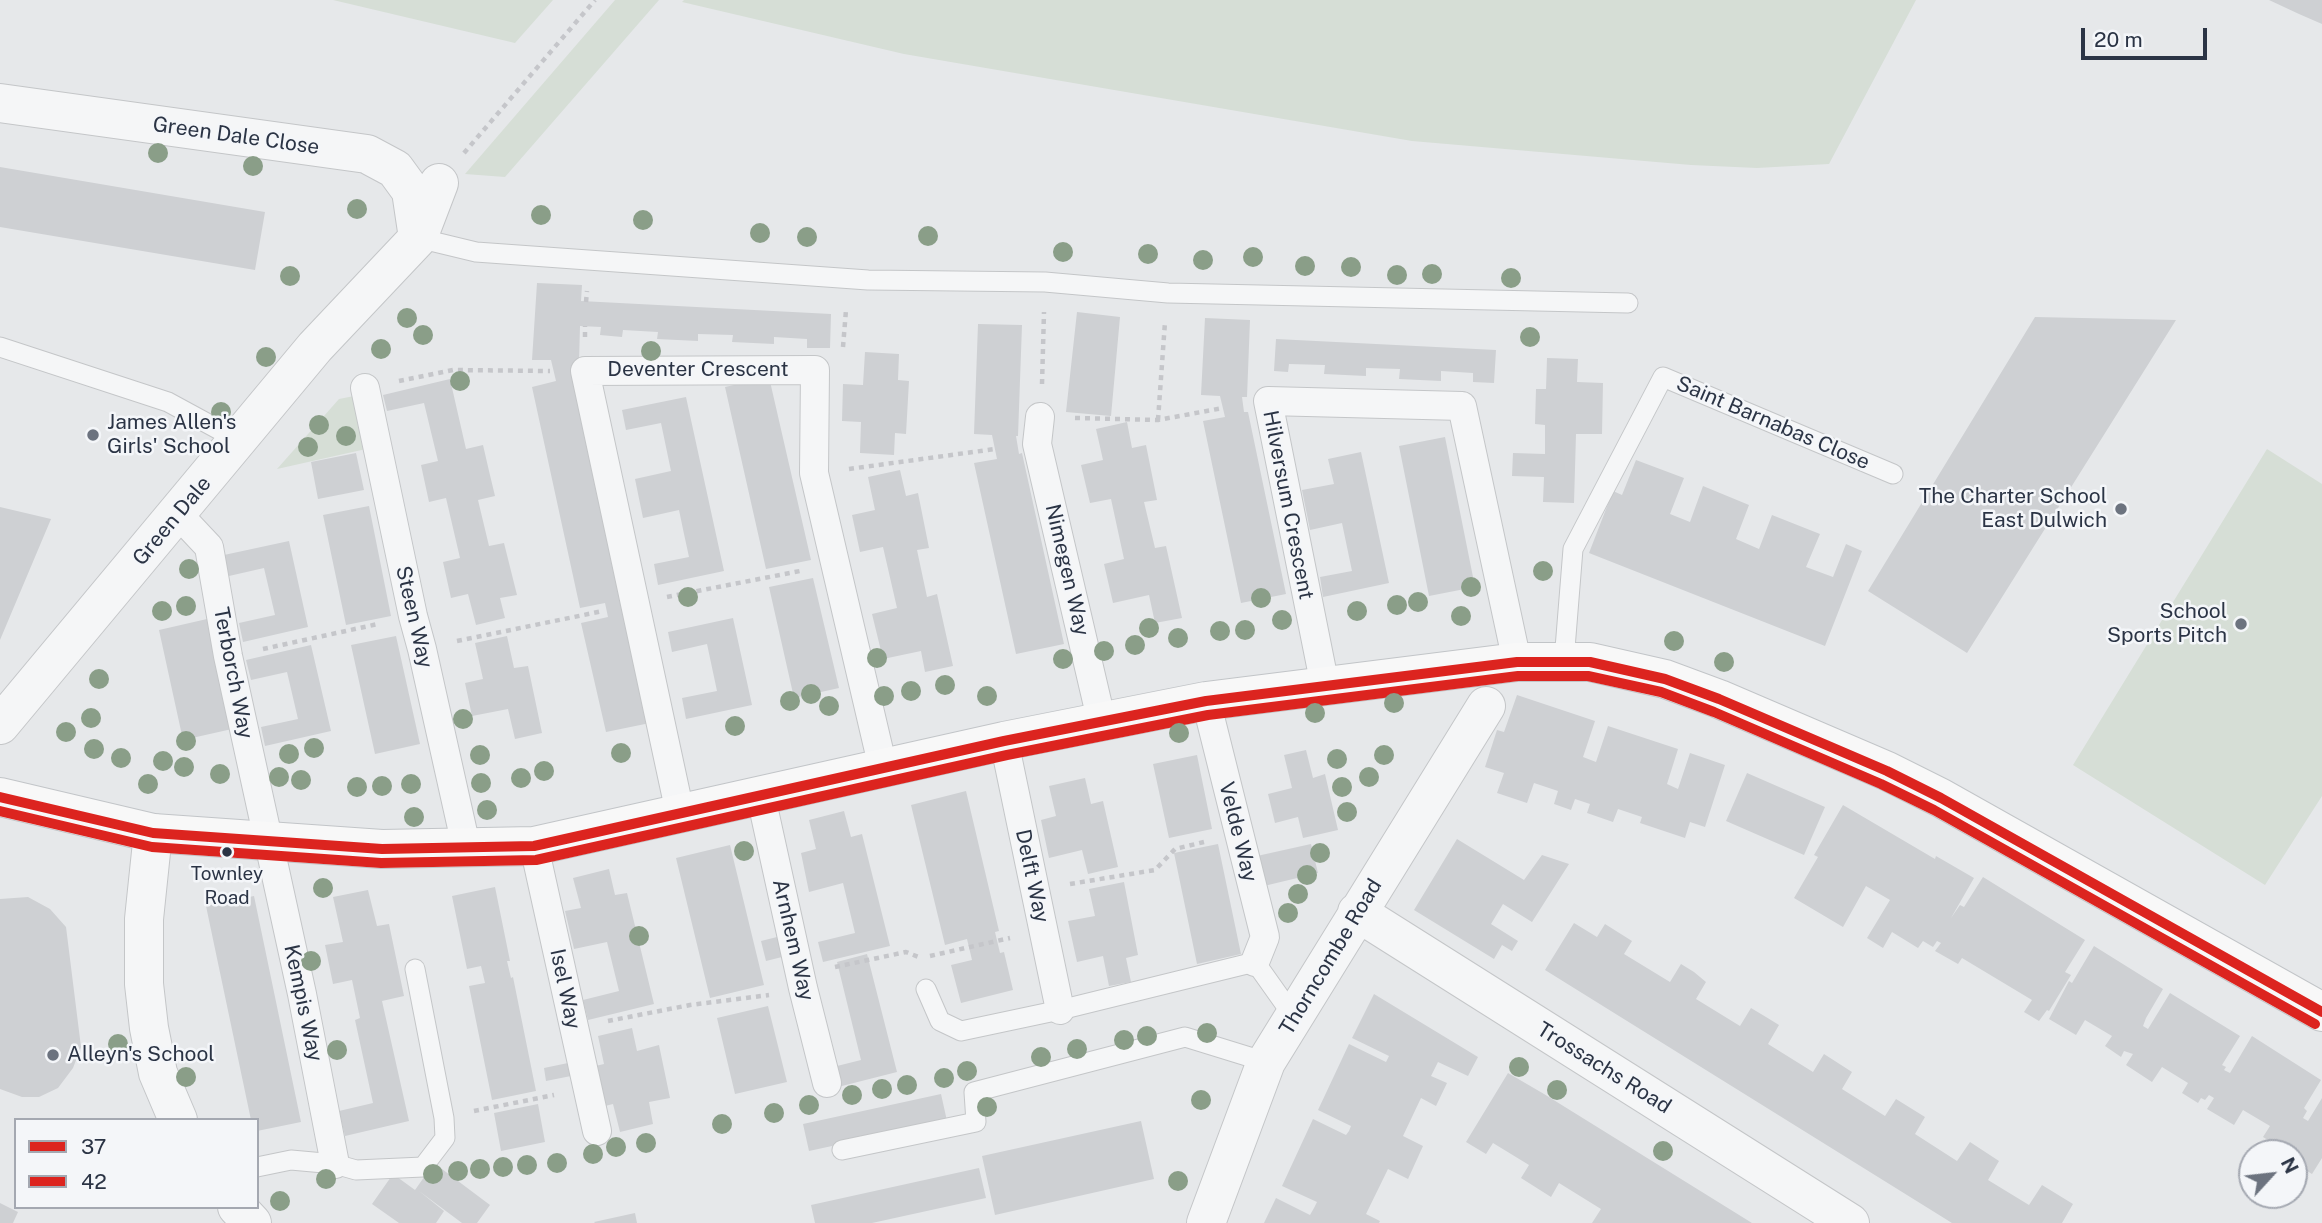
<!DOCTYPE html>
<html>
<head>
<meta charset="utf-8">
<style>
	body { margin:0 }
	#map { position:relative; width:2322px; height:1223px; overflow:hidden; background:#e6e8ea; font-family:"Public Sans",sans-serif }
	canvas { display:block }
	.legend { position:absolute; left:14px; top:1118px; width:245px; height:91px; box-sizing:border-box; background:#f4f6f9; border:2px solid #a4a8b1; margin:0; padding:9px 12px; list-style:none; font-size:21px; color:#2b3445 }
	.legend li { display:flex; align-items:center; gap:14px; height:35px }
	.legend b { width:35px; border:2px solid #a4a8b1 }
	.north { position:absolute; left:2238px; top:1139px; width:70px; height:70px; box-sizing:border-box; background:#f4f6f9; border:2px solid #a4a8b1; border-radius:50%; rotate:63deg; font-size:19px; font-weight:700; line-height:28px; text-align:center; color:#2b3445 }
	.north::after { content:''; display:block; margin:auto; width:24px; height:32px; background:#6c737f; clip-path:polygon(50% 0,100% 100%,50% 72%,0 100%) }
	.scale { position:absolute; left:2081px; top:28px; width:126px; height:32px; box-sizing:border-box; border:4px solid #2b3445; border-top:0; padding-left:9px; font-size:21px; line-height:24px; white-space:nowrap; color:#2b3445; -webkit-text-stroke:5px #f4f6f9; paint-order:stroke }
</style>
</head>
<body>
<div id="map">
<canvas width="2322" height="1223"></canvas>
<ul class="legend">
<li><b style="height:9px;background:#dc241f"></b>37</li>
<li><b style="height:9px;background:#dc241f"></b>42</li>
</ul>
<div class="north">N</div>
<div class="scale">20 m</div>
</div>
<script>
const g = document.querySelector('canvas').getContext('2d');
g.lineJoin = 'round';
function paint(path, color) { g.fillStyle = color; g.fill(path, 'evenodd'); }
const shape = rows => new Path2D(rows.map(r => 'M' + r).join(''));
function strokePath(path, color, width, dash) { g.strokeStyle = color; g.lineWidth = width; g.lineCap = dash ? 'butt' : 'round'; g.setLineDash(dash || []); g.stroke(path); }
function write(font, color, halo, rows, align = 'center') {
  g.font = font + ' "Public Sans",sans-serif'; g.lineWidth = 5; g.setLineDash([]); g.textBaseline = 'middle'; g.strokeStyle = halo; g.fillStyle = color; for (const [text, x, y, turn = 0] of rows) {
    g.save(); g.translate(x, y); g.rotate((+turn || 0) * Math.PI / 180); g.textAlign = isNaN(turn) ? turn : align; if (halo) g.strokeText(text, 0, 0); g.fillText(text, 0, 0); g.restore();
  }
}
paint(shape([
	[333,0,553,0,515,43],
	[615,0,659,0,505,177,465,174],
	[684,0,1916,0,1829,164,1757,168,1691,165,1412,141,904,54,682,2],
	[354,396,366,449,277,469,339,399],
	[2267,449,2322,484,2322,796,2265,885,2073,765]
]), '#d6ded6');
paint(shape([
	[2269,0,2322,0,2322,24,2299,14],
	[0,167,265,212,255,270,0,227],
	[537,283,582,285,581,301,831,314,830,348,807,348,807,339,774,337,774,344,732,342,733,335,698,334,698,341,657,339,658,332,623,330,622,337,600,335,601,327,580,326,579,362,650,723,606,732,581,623,608,617,605,603,580,608,532,387,556,381,551,360,532,360],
	[1077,312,1120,317,1111,416,1066,412],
	[2035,317,2176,320,1967,653,1868,591],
	[1205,318,1250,320,1247,397,1242,397,1244,412,1248,412,1286,594,1241,603,1203,421,1225,417,1220,396,1201,395],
	[978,324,1022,325,1018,436,1016,436,1019,454,1022,453,1064,644,1016,654,974,463,997,459,992,435,974,434],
	[1276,339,1496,350,1494,383,1473,382,1473,373,1441,371,1441,381,1399,379,1400,369,1366,368,1366,376,1324,374,1325,365,1289,364,1288,372,1274,371],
	[865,352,899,354,898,380,909,381,906,434,895,433,894,455,860,453,861,422,842,421,843,384,863,385],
	[1547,358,1578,359,1577,382,1603,383,1602,434,1576,434,1574,503,1543,502,1544,477,1512,476,1513,453,1545,454,1545,425,1535,424,1536,389,1546,389],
	[769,377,811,560,766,569,725,387],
	[450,379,466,449,483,445,489,471,495,496,478,500,489,546,504,543,517,595,500,598,505,618,476,625,468,594,451,598,443,562,460,558,446,498,429,502,421,465,438,461,424,403,387,411,383,395],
	[686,397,724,571,658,585,654,564,689,557,684,534,679,510,643,518,635,479,671,471,661,423,626,430,622,410],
	[1127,422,1132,448,1146,445,1157,500,1144,502,1155,548,1166,546,1182,618,1155,623,1149,595,1113,603,1104,564,1124,559,1111,499,1090,503,1081,465,1103,460,1096,429],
	[1445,437,1475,587,1429,596,1399,446],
	[1361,452,1389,583,1323,597,1320,577,1352,571,1342,523,1310,530,1302,490,1334,484,1328,459],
	[356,453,364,490,318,499,311,462],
	[1636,460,1684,478,1670,514,1690,522,1703,486,1749,505,1736,539,1759,549,1772,515,1820,534,1806,567,1833,577,1846,544,1862,551,1825,646,1589,553,1613,491,1622,495],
	[900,470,906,496,918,493,929,548,917,550,927,597,937,594,953,666,925,672,921,651,883,659,872,614,897,608,883,547,860,552,852,515,875,510,868,477],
	[369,506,391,616,346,625,323,515],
	[0,507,51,519,0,640],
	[289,541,308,627,243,642,239,623,275,615,264,568,229,576,224,555],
	[813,578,839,688,794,698,769,587],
	[733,618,752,705,686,719,682,698,717,691,707,644,672,652,668,632],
	[207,619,232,729,183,740,159,630],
	[396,636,420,744,375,754,351,645],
	[507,636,514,668,528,666,542,733,515,739,508,709,472,716,465,683,483,679,475,643],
	[311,645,331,731,265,746,261,727,298,719,287,672,251,680,246,660],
	[1517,695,1595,721,1583,757,1596,762,1608,726,1678,749,1667,784,1678,789,1690,753,1725,765,1705,827,1690,822,1685,838,1640,823,1642,817,1618,809,1613,822,1587,813,1590,804,1575,799,1571,810,1554,804,1558,791,1534,783,1527,803,1497,793,1504,773,1485,767,1497,730,1504,732],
	[1306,750,1313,778,1325,774,1338,830,1303,838,1298,817,1275,823,1268,794,1292,788,1284,755],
	[1197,755,1212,829,1169,838,1153,764],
	[1747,773,1825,807,1804,855,1726,821],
	[1085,778,1091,804,1103,801,1118,867,1088,874,1082,850,1049,858,1041,820,1056,816,1049,786],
	[966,791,999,931,995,932,1000,953,1004,952,1013,990,961,1003,951,965,972,960,967,939,945,945,911,805],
	[1843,805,1935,859,1936,856,1974,878,1951,918,1960,905,1964,907,1983,877,2085,940,2065,972,2071,975,2049,1011,2047,1010,2039,1021,2024,1012,2032,1000,1962,958,1958,964,1935,951,1941,943,1937,941,1933,947,1923,941,1918,948,1892,932,1883,948,1867,938,1890,900,1866,886,1843,927,1794,898,1818,857,1814,855],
	[844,811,851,837,862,834,890,946,823,962,818,942,855,933,843,883,809,892,801,853,816,849,809,820],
	[1457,839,1524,880,1542,855,1569,864,1532,922,1503,904,1491,924,1518,941,1512,951,1502,945,1494,959,1414,910],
	[1218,844,1241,954,1197,964,1174,853],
	[1311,844,1318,873,1264,886,1257,856],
	[730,845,764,985,710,998,676,858],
	[609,869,615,895,627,893,654,1004,588,1020,583,1000,619,991,607,942,574,949,565,911,581,908,573,878],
	[1124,882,1138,955,1126,958,1131,982,1109,986,1103,956,1077,962,1068,921,1095,916,1089,889],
	[495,887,510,961,507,961,511,978,513,977,536,1091,492,1100,469,986,485,983,481,966,467,969,452,896],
	[368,890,377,926,389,924,404,996,382,1001,409,1121,345,1136,339,1111,373,1103,355,1020,360,1018,352,980,333,984,325,945,343,942,333,897],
	[254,896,301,1122,257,1131,257,1120,251,1120,206,906],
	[28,897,50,909,66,927,81,1047,73,1068,58,1088,39,1097,22,1097,0,1089,0,899],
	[1574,923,1597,937,1605,924,1632,941,1624,954,1670,982,1681,964,1694,972,1706,982,1696,999,1740,1026,1751,1008,1766,1017,1779,1025,1768,1044,1813,1072,1824,1054,1852,1072,1842,1089,1885,1116,1896,1099,1925,1117,1915,1134,1957,1161,1970,1142,1999,1161,1988,1180,2029,1205,2042,1185,2073,1204,2062,1223,1952,1223,1545,970],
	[789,934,794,954,766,961,761,941],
	[2094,946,2163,989,2146,1018,2143,1026,2148,1029,2170,993,2240,1036,2222,1065,2226,1067,2224,1070,2230,1073,2252,1036,2321,1080,2304,1108,2307,1111,2303,1118,2308,1121,2322,1098,2322,1158,2312,1174,2294,1163,2294,1153,2289,1153,2293,1146,2283,1141,2279,1147,2263,1137,2270,1126,2243,1110,2234,1125,2207,1109,2214,1098,2209,1095,2205,1100,2201,1098,2198,1103,2182,1093,2188,1083,2162,1067,2152,1082,2126,1065,2133,1054,2124,1051,2121,1057,2105,1046,2112,1036,2085,1020,2076,1035,2049,1019,2069,981,2072,983],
	[867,954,897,1072,834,1088,829,1068,861,1060,837,962],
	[1374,994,1478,1057,1468,1076,1438,1062,1431,1076,1447,1083,1436,1106,1421,1098,1403,1136,1423,1146,1408,1179,1388,1169,1366,1214,1380,1221,1379,1223,1264,1223,1276,1198,1310,1215,1314,1208,1317,1202,1282,1186,1313,1119,1346,1135,1349,1131,1351,1126,1318,1110,1349,1044,1386,1062,1389,1056,1352,1038],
	[768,1006,787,1082,735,1094,717,1018],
	[632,1028,637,1051,659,1045,670,1098,649,1102,653,1124,620,1132,613,1104,601,1107,591,1067,604,1064,598,1036],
	[568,1063,571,1076,546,1081,544,1068],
	[1508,1073,1544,1094,1752,1223,1592,1223,1601,1209,1559,1183,1551,1197,1521,1178,1529,1165,1493,1143,1486,1154,1466,1142],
	[941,1094,947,1121,809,1151,803,1124],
	[538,1104,545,1142,501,1151,494,1113],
	[1141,1121,1154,1179,995,1215,982,1156],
	[434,1163,490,1205,477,1223,462,1223,419,1191,444,1211,436,1223,399,1223,372,1204,393,1174,415,1190],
	[979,1168,986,1198,872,1223,815,1223,811,1205],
	[0,1203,18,1212,13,1223,0,1223],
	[635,1213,637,1223,595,1223,594,1222]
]), '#ced0d3');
const service = shape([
	[418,238,476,252,868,280,1045,282,1168,293,1628,303],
	[0,347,168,402,238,440],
	[1564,661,1573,549,1663,377,1893,474],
	[926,989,940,1021,961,1031,1060,1010,1255,962,1294,1017],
	[842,1150,976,1122,974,1092,1185,1037,1266,1062],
	[257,1167,291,1160,335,1164,356,1170,423,1167,445,1138,444,1118,415,969]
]);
const pedestrian = shape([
	[365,388,413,616,422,649,466,846],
	[1040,417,1037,444,1102,723],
	[178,514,209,547,228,656,302,994,335,1164],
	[1325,686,1268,401,1462,406,1517,662],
	[1206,701,1265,937,1255,962],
	[1004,741,1060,1010],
	[761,797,803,988,827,1083],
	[680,813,585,371,815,370,814,473,883,768],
	[534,846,597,1131]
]);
const minor = shape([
	[0,103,367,154,395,169,411,191,418,238],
	[0,725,315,347,418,238,439,183],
	[153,833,144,919,144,984,149,1028,158,1073,178,1120],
	[1357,912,1850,1223],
	[237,1207,252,1223],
	[1206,1223,1266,1062,1486,706]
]);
const primary = shape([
	[0,797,153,833,382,849,534,846,1004,741,1206,701,1517,662,1590,662,1665,679,1719,699,1887,771,1941,798,2322,1012]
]);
strokePath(service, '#c4c6c8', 21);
strokePath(pedestrian, '#c4c6c8', 30);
strokePath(minor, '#c4c6c8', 40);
strokePath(primary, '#c2c5c8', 40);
strokePath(shape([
	[464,153,595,0],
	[586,302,587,291],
	[585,337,585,326],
	[843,347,846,310],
	[399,381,453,370,550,371],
	[1042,384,1044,312],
	[1075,418,1158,420,1223,408],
	[1158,420,1165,322],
	[849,469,995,449],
	[667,597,800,571],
	[457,641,603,611],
	[263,649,378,624],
	[1070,884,1155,870,1175,849,1204,842],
	[930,956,1010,938],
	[835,967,906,952,921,958],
	[608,1021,690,1005,769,995],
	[474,1111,554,1095]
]), '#c5c6ca', 4.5, [5, 5]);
strokePath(service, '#f5f6f7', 19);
strokePath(pedestrian, '#f5f6f7', 28);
strokePath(minor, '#f5f6f7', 38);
strokePath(primary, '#f8f8f8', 38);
strokePath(shape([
	[0,797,153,833,382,849,534,846,1004,741,1206,701,1517,662,1590,662,1665,679,1719,699,1887,771,1941,798,2322,1012]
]), '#dc241f', 10);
strokePath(shape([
	[0,811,152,847,381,863,536,860,1007,755,1208,715,1518,676,1588,676,1661,692,1714,712,1881,784,1934,810,2315,1024]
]), '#dc241f', 10);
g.fillStyle = '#8a9e88';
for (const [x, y] of [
	[158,153],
	[253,166],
	[357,209],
	[541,215],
	[643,220],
	[760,233],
	[928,236],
	[807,237],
	[1063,252],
	[1148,254],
	[1253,257],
	[1203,260],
	[1305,266],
	[1351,267],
	[1432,274],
	[1397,275],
	[290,276],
	[1511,278],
	[407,318],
	[423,335],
	[1530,337],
	[381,349],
	[651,351],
	[266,357],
	[460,381],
	[221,412],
	[319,425],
	[346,436],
	[308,447],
	[189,569],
	[1543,571],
	[1471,587],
	[688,597],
	[1261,598],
	[1418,602],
	[1397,605],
	[186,606],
	[162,611],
	[1357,611],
	[1461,616],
	[1282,620],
	[1149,628],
	[1245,630],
	[1220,631],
	[1178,638],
	[1674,641],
	[1135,645],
	[1104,651],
	[877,658],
	[1063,659],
	[1724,662],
	[99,679],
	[945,685],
	[911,691],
	[811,694],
	[884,696],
	[987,696],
	[790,701],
	[1394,703],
	[829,706],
	[1315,713],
	[91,718],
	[463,719],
	[735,726],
	[66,732],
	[1179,733],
	[186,741],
	[314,748],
	[94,749],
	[621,753],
	[289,754],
	[480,755],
	[1384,755],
	[121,758],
	[1337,759],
	[163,761],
	[184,767],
	[544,771],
	[220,774],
	[279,777],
	[1369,777],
	[521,778],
	[301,780],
	[481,783],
	[148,784],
	[411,784],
	[382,786],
	[357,787],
	[1342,787],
	[487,810],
	[1347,812],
	[414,817],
	[744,851],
	[1320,853],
	[1307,875],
	[323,888],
	[1298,894],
	[1288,913],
	[639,936],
	[311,961],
	[1207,1033],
	[1147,1036],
	[1124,1040],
	[118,1044],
	[1077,1049],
	[337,1050],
	[1041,1057],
	[1519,1067],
	[967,1071],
	[186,1077],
	[944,1078],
	[907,1085],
	[882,1089],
	[1557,1090],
	[852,1095],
	[1201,1100],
	[809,1105],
	[987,1107],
	[774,1113],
	[722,1124],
	[646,1143],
	[616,1147],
	[1663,1151],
	[593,1154],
	[557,1163],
	[527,1165],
	[503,1167],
	[480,1169],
	[458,1171],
	[433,1174],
	[326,1179],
	[1178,1181],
	[280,1201]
]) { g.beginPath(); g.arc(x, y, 10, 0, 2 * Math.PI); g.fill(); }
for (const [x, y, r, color] of [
	[93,435,7,"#6c737f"],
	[2121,509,7,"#6c737f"],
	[2241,624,7,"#6c737f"],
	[227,852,6,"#2b3445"],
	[53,1055,7,"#6c737f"]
]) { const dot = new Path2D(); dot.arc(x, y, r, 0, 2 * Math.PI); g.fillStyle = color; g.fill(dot); strokePath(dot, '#f4f6f9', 2.5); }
write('19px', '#2b3445', '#f4f6f9', [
	["Townley",227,874],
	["Road",227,898]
]);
write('21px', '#2b3445', '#f4f6f9', [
	["Green Dale Close",236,136,8],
	["Deventer Crescent",698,370],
	["Saint Barnabas Close",1773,423,23],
	["Hilversum Crescent",1288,505,79],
	["Green Dale",172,521,-50],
	["Nimegen Way",1067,570,77],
	["Steen Way",414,617,77],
	["Terborch Way",233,673,79],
	["Velde Way",1238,832,76],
	["Delft Way",1032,876,78],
	["Arnhem Way",793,940,77],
	["Thorncombe Road",1331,957,-59],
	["Isel Way",565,989,78],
	["Kempis Way",303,1003,78],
	["Trossachs Road",1604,1068,32]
]);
write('21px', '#2b3445', '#f4f6f9', [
	["James Allen's",107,423],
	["Girls' School",107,447],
	["The Charter School",2107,497,"right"],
	["East Dulwich",2107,521,"right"],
	["School",2227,612,"right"],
	["Sports Pitch",2227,636,"right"],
	["Alleyn's School",67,1055]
], 'left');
</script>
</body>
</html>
